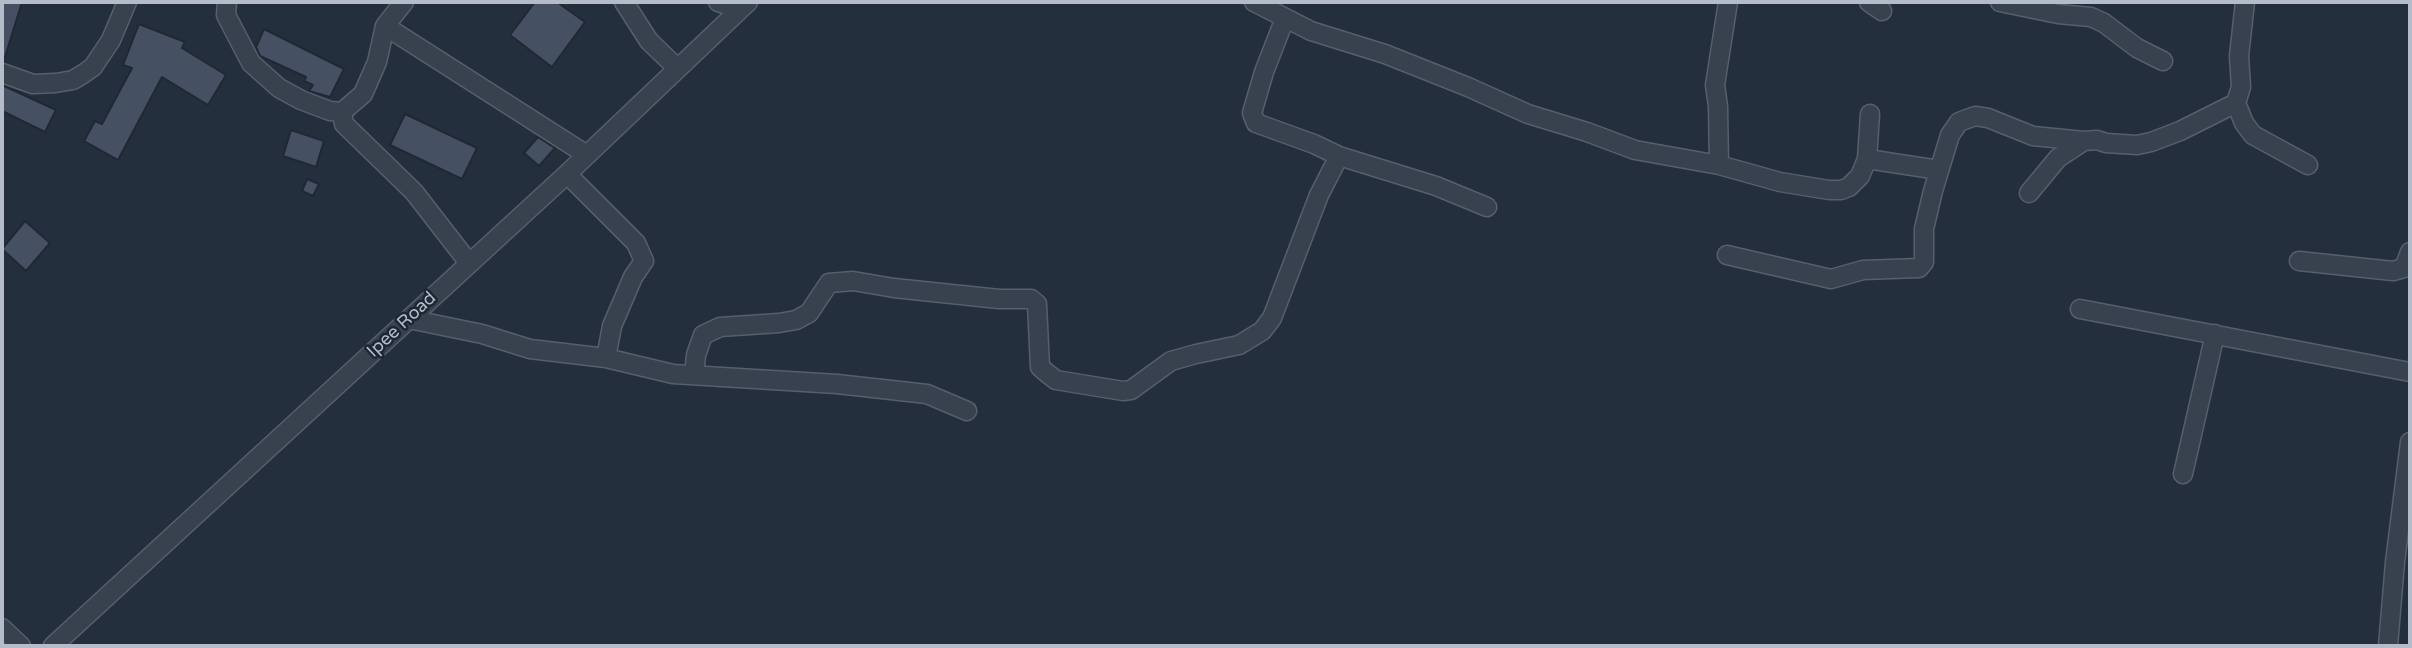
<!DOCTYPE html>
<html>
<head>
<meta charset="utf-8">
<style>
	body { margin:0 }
	#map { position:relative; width:2412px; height:648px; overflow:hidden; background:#242f3e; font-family:"Varela Round",sans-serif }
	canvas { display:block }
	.frame { position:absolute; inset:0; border:4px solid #b4bcc9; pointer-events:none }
</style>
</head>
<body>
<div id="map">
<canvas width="2412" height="648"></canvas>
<div class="frame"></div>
</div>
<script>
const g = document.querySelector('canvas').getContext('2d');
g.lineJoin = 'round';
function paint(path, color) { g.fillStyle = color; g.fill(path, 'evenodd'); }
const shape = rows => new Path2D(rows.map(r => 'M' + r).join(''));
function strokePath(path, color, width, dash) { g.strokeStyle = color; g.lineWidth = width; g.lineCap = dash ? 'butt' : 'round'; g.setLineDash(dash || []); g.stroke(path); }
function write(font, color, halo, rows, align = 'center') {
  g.font = font + ' "Varela Round",sans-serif'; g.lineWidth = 5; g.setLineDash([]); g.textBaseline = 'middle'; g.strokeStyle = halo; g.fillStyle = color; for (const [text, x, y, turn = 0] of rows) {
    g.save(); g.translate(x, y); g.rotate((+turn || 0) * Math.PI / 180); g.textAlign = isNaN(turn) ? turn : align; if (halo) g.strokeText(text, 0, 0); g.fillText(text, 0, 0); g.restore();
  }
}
const building = shape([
	[2,2,22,2,5,57,2,57,2,2],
	[535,2,557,2,585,22,552,67,510,35,535,2],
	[139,24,185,42,182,48,226,75,208,105,162,77,118,160,84,141,95,121,102,124,132,68,123,65,139,24],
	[264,29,344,69,330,97,309,91,313,85,304,81,306,77,260,56,256,47,264,29],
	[2,85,56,110,45,132,2,111,2,85],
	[405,114,477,148,462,179,390,145,405,114],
	[291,130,324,141,316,167,283,156,291,130],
	[538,137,555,148,539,166,524,153,538,137],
	[307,179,319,184,313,196,302,191,307,179],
	[25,221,50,243,26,271,2,249,25,221]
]);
paint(building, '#455162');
strokePath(building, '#1f2835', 2);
const minor = shape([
	[227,2,226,15,251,63,279,88,301,100,330,111,342,112,363,94,377,62,385,26,587,155],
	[624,2,649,41,677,68],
	[718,2,740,9],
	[1254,2,1311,31,1385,54,1468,87,1528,114,1587,132,1635,150,1719,165],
	[1728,2,1715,85,1718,106,1719,165,1780,182,1829,190,1841,190,1849,187,1860,176,1867,159,1870,114],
	[1869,2,1882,11],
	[2000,2,2058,14,2091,17,2104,23,2137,48,2163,61],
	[2245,2,2239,56,2241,87,2236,103,2244,123,2253,135,2308,165],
	[1285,18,1264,72,1252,113,1256,123,1314,144,1339,156,1436,186,1487,207],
	[385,26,404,2],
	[2,73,33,84,56,83,73,80,83,74,93,67,111,40,127,2],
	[342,112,344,124,414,192,469,263],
	[1867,159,1939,170],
	[567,174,636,243,644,261,633,277,612,326,606,358],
	[2029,193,2058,158,2084,141,2097,140,2106,143,2137,145,2151,142,2180,131,2236,103],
	[1727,255,1831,279,1863,270,1919,268,1924,262,1924,229,1933,191,1950,135,1959,122,1975,116,1988,118,2033,136,2084,141],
	[2299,261,2393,271,2404,268,2410,252],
	[2080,309,2410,372],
	[409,319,482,334,530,349,606,358,673,374,837,384,927,394,967,411],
	[694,375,696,355,703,335,720,327,779,323,796,320,809,313,829,283,853,281,894,288,999,299,1031,299,1037,304,1040,367,1048,374,1056,380,1123,391,1131,390,1171,361,1196,354,1239,345,1262,331,1272,318,1319,195,1339,156],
	[2183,474,2215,334],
	[2,628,21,646],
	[53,646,567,174,748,2],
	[2388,646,2395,562,2410,442]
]);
strokePath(minor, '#565f6c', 21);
strokePath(minor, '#38414e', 18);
write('18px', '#b4bcc9', '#1d2633', [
	["Ipee Road",402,325,-43]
]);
</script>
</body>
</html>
